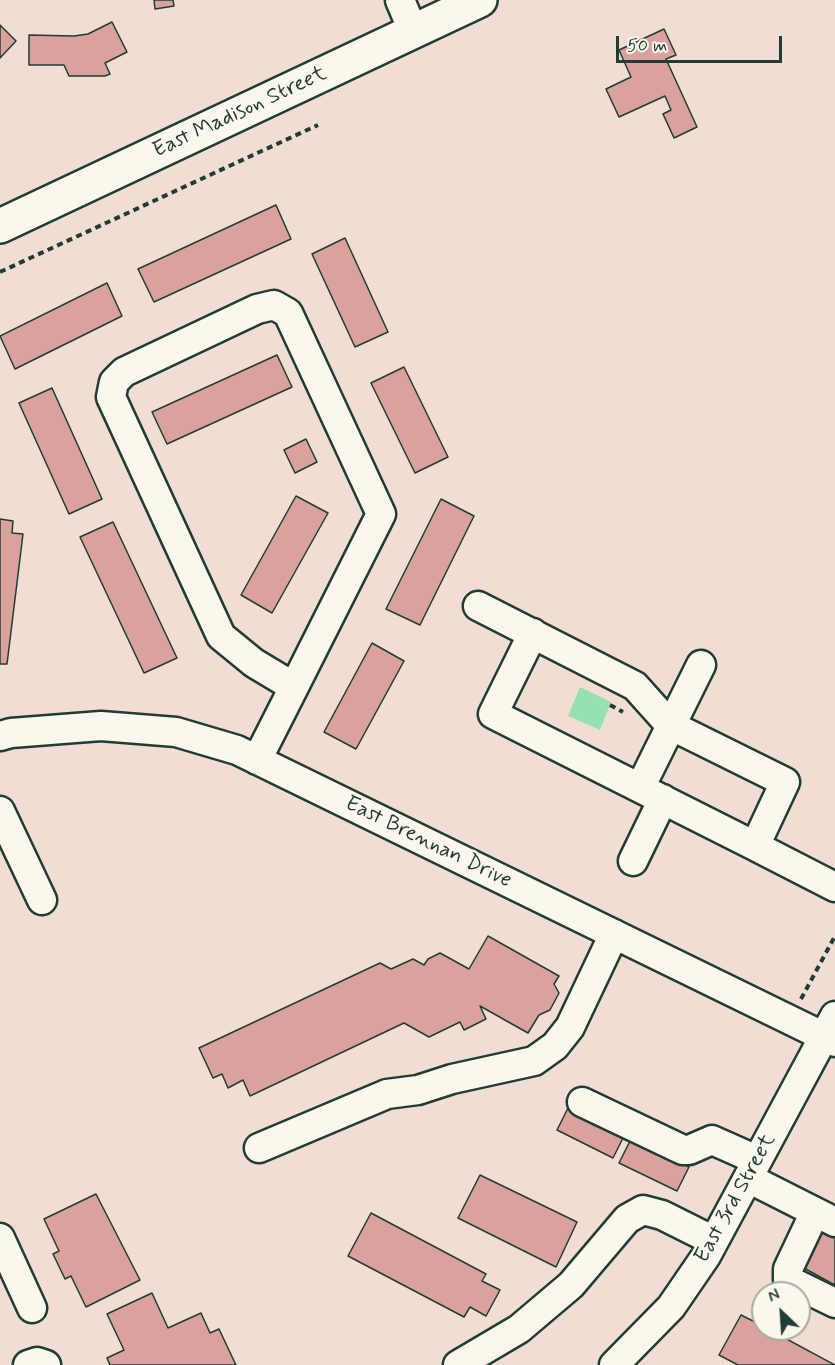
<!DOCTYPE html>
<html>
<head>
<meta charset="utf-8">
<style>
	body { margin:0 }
	#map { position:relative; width:835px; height:1365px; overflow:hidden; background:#f1ddd4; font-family:Mynerve,sans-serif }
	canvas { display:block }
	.north { position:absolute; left:751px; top:1281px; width:60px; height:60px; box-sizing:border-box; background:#fbf7ec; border:2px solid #a3ada2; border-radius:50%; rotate:335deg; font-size:16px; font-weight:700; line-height:24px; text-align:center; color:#1f3d34 }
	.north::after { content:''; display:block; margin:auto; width:21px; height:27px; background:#1f3d34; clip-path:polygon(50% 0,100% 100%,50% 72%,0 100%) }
	.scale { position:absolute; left:616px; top:36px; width:166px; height:27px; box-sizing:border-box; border:3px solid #1f3d34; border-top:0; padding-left:8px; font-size:18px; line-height:21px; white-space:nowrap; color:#1f3d34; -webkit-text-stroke:4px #fbf7ec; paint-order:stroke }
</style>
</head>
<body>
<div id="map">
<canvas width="835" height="1365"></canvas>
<div class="north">N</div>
<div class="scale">50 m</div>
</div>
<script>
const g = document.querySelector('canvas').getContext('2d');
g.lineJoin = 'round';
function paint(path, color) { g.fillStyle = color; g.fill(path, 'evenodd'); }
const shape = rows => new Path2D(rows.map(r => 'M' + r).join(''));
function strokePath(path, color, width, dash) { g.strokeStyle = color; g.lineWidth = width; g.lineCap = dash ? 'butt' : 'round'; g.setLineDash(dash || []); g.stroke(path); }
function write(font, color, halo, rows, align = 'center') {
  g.font = font + ' Mynerve,sans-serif'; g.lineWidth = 5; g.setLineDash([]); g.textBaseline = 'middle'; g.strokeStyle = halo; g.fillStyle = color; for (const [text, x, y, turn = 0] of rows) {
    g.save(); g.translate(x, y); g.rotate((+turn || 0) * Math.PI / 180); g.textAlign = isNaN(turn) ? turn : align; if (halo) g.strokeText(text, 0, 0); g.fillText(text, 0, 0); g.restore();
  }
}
paint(shape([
	[580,687,611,702,600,730,568,716]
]), '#97e1b0');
const building = shape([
	[154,0,173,0,174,6,155,9,154,0],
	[112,22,127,52,105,63,110,74,105,76,69,76,64,65,29,65,29,35,74,36,88,34,112,22],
	[0,25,16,41,0,58,0,25],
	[664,29,676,55,666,59,697,127,674,138,663,114,671,110,665,96,619,117,606,89,631,77,619,50,664,29],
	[276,205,291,239,154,302,138,269,276,205],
	[345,238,388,332,355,347,312,254,345,238],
	[107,283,122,316,15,369,0,336,107,283],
	[277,355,292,387,167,444,152,412,277,355],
	[404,367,448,457,415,473,371,383,404,367],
	[52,388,102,499,69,514,19,403,52,388],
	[306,439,317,462,295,473,284,450,306,439],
	[296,496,328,513,272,613,241,595,296,496],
	[441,499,474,516,420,625,386,609,441,499],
	[0,519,13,521,12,533,23,534,7,664,0,664,0,519],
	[113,522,177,658,144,673,80,537,113,522],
	[372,643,404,661,356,749,324,732,372,643],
	[488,936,559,976,554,984,559,993,550,1010,539,1015,528,1033,480,1006,486,1019,464,1030,460,1022,429,1037,404,1023,250,1096,243,1080,228,1088,222,1074,213,1078,199,1048,380,963,391,969,413,959,424,965,428,959,440,953,469,969,488,936],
	[568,1108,624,1136,613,1158,557,1130,568,1108],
	[631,1139,689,1167,677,1191,619,1163,631,1139],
	[480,1175,577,1222,556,1267,458,1218,480,1175],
	[96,1194,140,1280,86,1307,71,1276,65,1279,53,1254,59,1251,44,1219,96,1194],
	[371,1213,486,1274,482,1281,500,1290,486,1316,470,1307,464,1317,348,1256,371,1213],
	[822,1228,835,1235,835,1285,802,1267,822,1228],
	[152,1293,168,1328,201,1313,210,1333,219,1329,236,1365,110,1365,107,1358,124,1350,107,1314,152,1293],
	[741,1315,763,1326,763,1329,768,1329,835,1365,738,1365,719,1355,741,1315]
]);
paint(building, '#dba19c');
strokePath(building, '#1f3d34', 1.5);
const minor = shape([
	[400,0,413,31],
	[478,606,635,686,670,725,785,782,755,846,835,887],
	[533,633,493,714,755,846],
	[0,736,11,733,101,726,176,732,237,750,835,1042],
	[257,760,294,687,381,514,288,313,274,305,257,309,124,372,114,382,111,397,221,636,254,663,294,687],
	[640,788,701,665],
	[0,811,42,900],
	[633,861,663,799],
	[582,1102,683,1150,689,1150,712,1140,757,1160],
	[259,1148,387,1094,418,1090,452,1079,534,1061,555,1046,570,1027,614,934],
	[748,1178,835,1222],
	[815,1212,788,1269,788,1280,835,1303],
	[0,1238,32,1308],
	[28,1365,37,1362,46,1365],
	[458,1365,519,1329,571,1285,627,1219,643,1210,662,1215,714,1241],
	[614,1365,671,1307,706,1256,835,1016]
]);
const major = shape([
	[0,226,480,0]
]);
strokePath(minor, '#1f3d34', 33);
strokePath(major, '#1f3d34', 38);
strokePath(shape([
	[0,272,318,125],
	[610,705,623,712],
	[801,999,835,936]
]), '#1f3d34', 4, [6, 4.5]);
strokePath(minor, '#fbf7ec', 28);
strokePath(major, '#fbf7ec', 33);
write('22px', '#1f3d34', '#fbf7ec', [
	["East Madison Street",240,113,-25],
	["East Brennan Drive",428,843,26],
	["East 3rd Street",736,1199,-61]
]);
</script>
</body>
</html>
